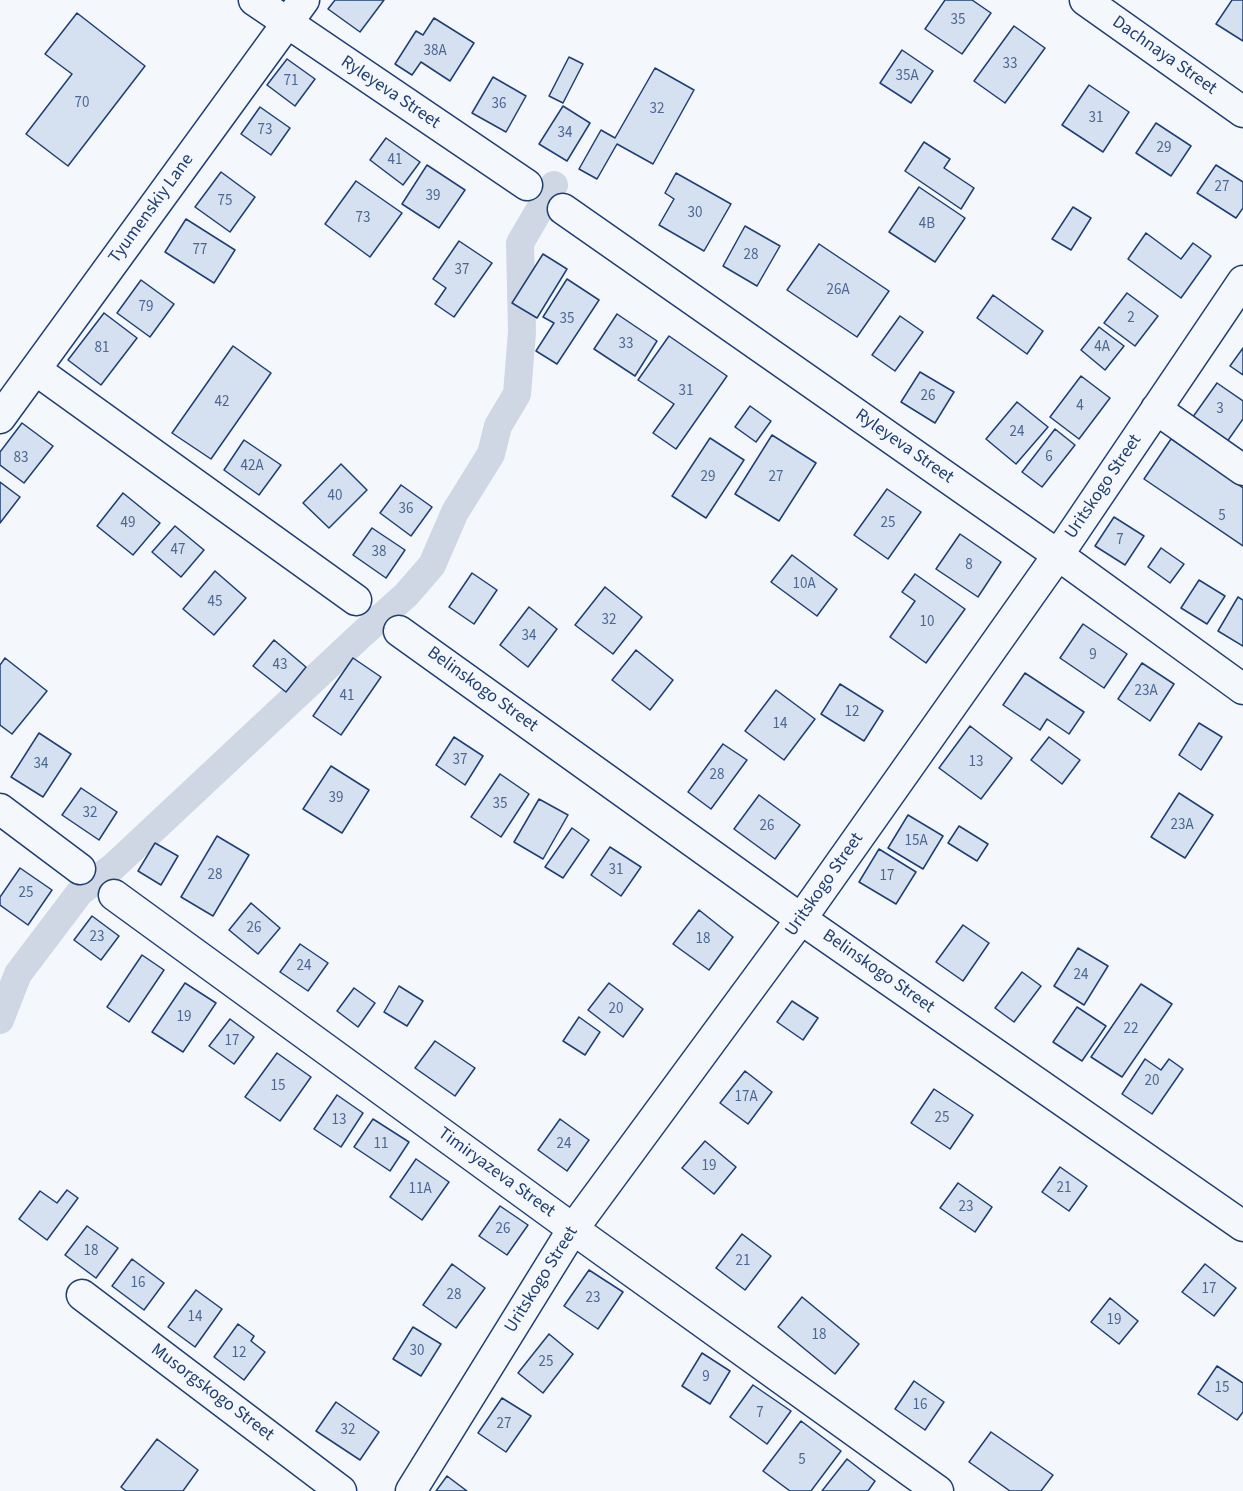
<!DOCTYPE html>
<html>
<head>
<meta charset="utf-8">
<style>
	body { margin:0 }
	canvas { display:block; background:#f4f7fb }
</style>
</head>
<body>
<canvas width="1243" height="1491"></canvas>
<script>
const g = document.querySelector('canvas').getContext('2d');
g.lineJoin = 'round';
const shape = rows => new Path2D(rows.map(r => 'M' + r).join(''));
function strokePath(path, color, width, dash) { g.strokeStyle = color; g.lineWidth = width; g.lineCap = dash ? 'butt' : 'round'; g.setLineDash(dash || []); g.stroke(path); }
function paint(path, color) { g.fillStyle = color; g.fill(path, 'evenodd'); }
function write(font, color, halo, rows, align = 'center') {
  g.font = font + ' "Source Sans 3",sans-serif'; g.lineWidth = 4.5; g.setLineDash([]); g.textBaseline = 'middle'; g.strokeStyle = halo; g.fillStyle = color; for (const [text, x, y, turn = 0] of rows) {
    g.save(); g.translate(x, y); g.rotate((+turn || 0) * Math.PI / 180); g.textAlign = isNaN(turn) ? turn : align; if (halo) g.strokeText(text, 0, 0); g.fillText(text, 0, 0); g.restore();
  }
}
strokePath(shape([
	[0,1020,18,974,80,892,113,867,361,635,406,595,432,565,455,512,491,454,498,426,517,394,522,332,520,243,554,185]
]), '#cfd7e4', 28);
const building = shape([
	[335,0,384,0,360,32,328,9,335,0],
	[945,0,972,0,991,13,962,54,925,29,945,0],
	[1232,0,1243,0,1243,41,1216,24,1232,0],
	[77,13,145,66,68,166,26,134,72,74,45,54,77,13],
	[434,18,474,43,450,81,421,62,412,75,395,64,416,31,423,35,434,18],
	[1014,26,1045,48,1005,103,974,81,1014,26],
	[902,50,933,71,911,103,880,83,902,50],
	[569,57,583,64,563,103,549,96,569,57],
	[287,59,315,79,295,106,267,85,287,59],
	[655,68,694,90,653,164,617,144,597,179,579,169,601,130,615,138,655,68],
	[493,77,526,96,506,132,472,113,493,77],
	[1089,85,1129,112,1103,152,1062,125,1089,85],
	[563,106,590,123,567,161,539,144,563,106],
	[260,107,290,128,271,155,241,134,260,107],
	[1156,123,1191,146,1171,176,1136,153,1156,123],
	[386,138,420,162,403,185,370,160,386,138],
	[924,142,950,159,944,168,974,188,961,209,905,171,924,142],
	[427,165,465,190,439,228,402,204,427,165],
	[1216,165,1243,182,1243,208,1236,218,1197,193,1216,165],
	[221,172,255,197,230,232,195,207,221,172],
	[676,173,731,204,704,251,659,225,674,199,665,193,676,173],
	[356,181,402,213,370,257,325,224,356,181],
	[919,187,965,218,935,262,889,232,919,187],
	[1073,207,1091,218,1071,250,1052,239,1073,207],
	[186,219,235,250,214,283,165,252,186,219],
	[745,226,780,246,757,286,723,266,745,226],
	[1146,233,1181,259,1193,243,1211,256,1181,298,1128,259,1146,233],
	[459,241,492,263,454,317,435,304,446,288,433,279,459,241],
	[819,244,889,291,857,337,787,290,819,244],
	[543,254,567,269,537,318,512,303,543,254],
	[567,279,599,300,557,364,536,351,554,323,543,317,567,279],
	[141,280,174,304,150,337,117,313,141,280],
	[1127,293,1158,316,1135,346,1104,323,1127,293],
	[993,295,1043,331,1027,354,977,318,993,295],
	[104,313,137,338,101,385,68,360,104,313],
	[617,314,657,341,635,376,594,349,617,314],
	[900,316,923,332,895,371,872,355,900,316],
	[1099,327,1124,346,1105,370,1081,350,1099,327],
	[669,336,727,376,676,449,653,433,674,404,638,380,669,336],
	[233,346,271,373,211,459,172,433,233,346],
	[1243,348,1243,375,1230,366,1243,348],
	[920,372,954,392,935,423,901,402,920,372],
	[1081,376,1110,398,1079,439,1050,417,1081,376],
	[1217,383,1243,401,1243,419,1224,446,1190,421,1217,383],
	[1017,402,1048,427,1016,464,986,439,1017,402],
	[750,406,771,421,756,442,735,427,750,406],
	[22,423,53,446,24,483,0,465,0,452,22,423],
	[1055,429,1075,445,1042,487,1022,472,1055,429],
	[772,435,816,463,779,521,735,494,772,435],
	[710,438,744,460,706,518,672,496,710,438],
	[1171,439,1243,488,1243,546,1144,479,1171,439],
	[244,440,281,465,259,495,224,470,244,440],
	[341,464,367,490,329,528,303,503,341,464],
	[0,482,20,497,0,523,0,482],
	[401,485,432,507,411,536,380,513,401,485],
	[887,489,921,512,888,559,854,535,887,489],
	[123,493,160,523,133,555,97,526,123,493],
	[1114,517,1144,536,1125,565,1095,546,1114,517],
	[175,526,204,550,181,577,152,552,175,526],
	[372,528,405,550,386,578,353,555,372,528],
	[960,534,1001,562,978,597,936,569,960,534],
	[1161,548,1184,564,1170,583,1148,567,1161,548],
	[792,555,837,589,817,616,771,582,792,555],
	[215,571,246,598,214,635,183,609,215,571],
	[472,573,497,590,474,624,449,607,472,573],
	[915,574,965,609,926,663,890,637,915,601,902,592,915,574],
	[1199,580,1225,596,1207,624,1181,608,1199,580],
	[605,587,642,617,613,654,575,625,605,587],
	[1238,597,1243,600,1243,646,1218,631,1238,597],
	[529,607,557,629,528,667,500,645,529,607],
	[1083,624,1127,654,1104,688,1060,658,1083,624],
	[274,640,306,667,286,692,253,666,274,640],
	[636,650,673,680,650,710,612,680,636,650],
	[5,658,47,691,12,734,0,725,0,665,5,658],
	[353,658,381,677,341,735,313,716,353,658],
	[1142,663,1174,684,1150,721,1118,699,1142,663],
	[1025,673,1084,712,1069,734,1047,719,1040,730,1003,705,1025,673],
	[840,684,883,711,864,741,821,714,840,684],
	[776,690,815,719,784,760,745,731,776,690],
	[1199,723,1222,737,1201,770,1179,755,1199,723],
	[970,726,1012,758,981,799,939,768,970,726],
	[39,733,71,754,43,797,11,777,39,733],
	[454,737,483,756,465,785,436,765,454,737],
	[1049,737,1080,760,1062,784,1031,760,1049,737],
	[723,744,747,760,711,809,688,792,723,744],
	[331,766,369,790,342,833,303,809,331,766],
	[500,774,529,794,501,837,471,817,500,774],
	[81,788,117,812,99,840,62,815,81,788],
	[1179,793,1213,815,1185,858,1151,837,1179,793],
	[759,795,800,825,775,859,734,829,759,795],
	[539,799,568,815,543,859,514,842,539,799],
	[908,815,943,836,923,869,888,848,908,815],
	[959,826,988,844,977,861,948,843,959,826],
	[572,828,589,840,563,878,545,867,572,828],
	[217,836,249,855,213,916,181,897,217,836],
	[155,843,178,856,161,885,138,871,155,843],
	[610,847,641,867,621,896,591,875,610,847],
	[879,849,916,872,896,904,859,882,879,849],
	[20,868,52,890,28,925,0,905,0,897,20,868],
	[251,903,280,928,258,954,229,930,251,903],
	[699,910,733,937,709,970,673,944,699,910],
	[92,916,119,936,101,960,74,940,92,916],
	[963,925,989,943,963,981,936,962,963,925],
	[300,944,328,963,308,991,280,972,300,944],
	[1078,948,1108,966,1084,1005,1054,986,1078,948],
	[142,955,164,970,129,1022,107,1007,142,955],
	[1022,972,1041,986,1014,1022,995,1008,1022,972],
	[185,983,216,1003,183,1052,152,1032,185,983],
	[609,983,643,1009,623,1037,588,1010,609,983],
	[1141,984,1172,1004,1122,1077,1091,1057,1141,984],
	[399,986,423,1001,407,1026,384,1012,399,986],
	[354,988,375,1003,358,1027,337,1011,354,988],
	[792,1001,818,1018,803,1040,777,1022,792,1001],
	[1077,1007,1106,1026,1082,1061,1053,1042,1077,1007],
	[579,1017,600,1032,585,1055,563,1041,579,1017],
	[230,1019,254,1037,234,1064,209,1046,230,1019],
	[435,1041,475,1068,455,1096,415,1068,435,1041],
	[277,1053,311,1077,280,1121,245,1097,277,1053],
	[1145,1059,1161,1070,1169,1059,1183,1069,1152,1114,1122,1094,1145,1059],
	[745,1071,772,1092,748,1124,720,1103,745,1071],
	[934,1089,973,1115,950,1149,911,1123,934,1089],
	[337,1095,363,1113,341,1147,314,1129,337,1095],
	[373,1119,409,1142,390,1171,354,1147,373,1119],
	[560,1119,589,1140,567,1171,538,1150,560,1119],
	[705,1141,736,1167,714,1194,682,1168,705,1141],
	[416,1159,449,1182,422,1220,390,1197,416,1159],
	[1060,1167,1087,1186,1069,1211,1042,1192,1060,1167],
	[958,1183,992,1207,975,1232,940,1208,958,1183],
	[67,1190,78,1198,47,1240,19,1219,40,1191,57,1203,67,1190],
	[500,1206,528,1225,507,1255,479,1236,500,1206],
	[87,1226,118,1248,96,1278,65,1255,87,1226],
	[742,1234,771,1256,745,1290,716,1268,742,1234],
	[132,1259,164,1283,144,1310,112,1286,132,1259],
	[452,1264,485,1288,456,1328,423,1305,452,1264],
	[1205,1264,1236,1288,1214,1316,1182,1292,1205,1264],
	[589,1270,623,1292,598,1329,564,1306,589,1270],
	[196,1290,222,1309,195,1347,168,1327,196,1290],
	[802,1297,859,1344,835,1374,778,1327,802,1297],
	[1110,1298,1138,1321,1119,1344,1091,1322,1110,1298],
	[238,1324,254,1336,251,1341,265,1352,244,1380,214,1357,238,1324],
	[413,1327,441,1344,421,1376,393,1359,413,1327],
	[549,1334,573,1354,543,1393,518,1373,549,1334],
	[702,1353,730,1371,710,1404,682,1386,702,1353],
	[1217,1366,1243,1383,1243,1412,1237,1420,1198,1394,1217,1366],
	[914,1381,944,1402,925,1430,895,1409,914,1381],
	[753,1385,791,1411,767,1444,730,1417,753,1385],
	[502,1398,531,1416,506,1452,478,1433,502,1398],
	[336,1402,379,1432,360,1460,316,1431,336,1402],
	[801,1421,841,1451,811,1491,790,1491,763,1471,801,1421],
	[991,1432,1053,1475,1041,1491,1010,1491,969,1462,991,1432],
	[157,1439,198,1470,183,1491,126,1491,121,1487,157,1439],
	[847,1459,875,1481,868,1491,822,1491,847,1459],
	[447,1476,467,1491,436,1491,447,1476]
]);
paint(building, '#d5e0f0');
strokePath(building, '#1d3f73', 1.5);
const minor = shape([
	[254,0,527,185],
	[1085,0,1243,112],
	[563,209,1058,555,1243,689],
	[36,370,356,600],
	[1156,409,1243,470],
	[0,418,304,0],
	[399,631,801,919,1243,1226],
	[0,809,80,869],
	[114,895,573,1229,938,1491],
	[82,1295,341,1491],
	[411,1491,573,1229,801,919,1058,555,1243,281]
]);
strokePath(minor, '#1d3f73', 33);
strokePath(minor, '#f4f7fb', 30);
write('15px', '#4b6792', null, [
	["35",958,21],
	["38А",435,52],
	["33",1010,65],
	["35А",907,77],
	["71",291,82],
	["70",82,104],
	["36",499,105],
	["32",657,110],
	["31",1096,119],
	["73",265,131],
	["34",565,134],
	["29",1164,149],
	["41",395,161],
	["27",1222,188],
	["39",433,197],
	["75",225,202],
	["30",695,214],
	["73",363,219],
	["4В",927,225],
	["77",200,251],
	["28",751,256],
	["37",462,271],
	["26А",838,291],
	["79",146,308],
	["2",1131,319],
	["35",567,320],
	["33",626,345],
	["4А",1102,348],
	["81",102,349],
	["31",686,392],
	["26",928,397],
	["42",222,403],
	["4",1080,407],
	["3",1220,410],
	["24",1017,433],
	["6",1049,458],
	["83",21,459],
	["42А",252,467],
	["29",708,478],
	["27",776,478],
	["40",335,497],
	["36",406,510],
	["5",1222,517],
	["49",128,524],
	["25",888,524],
	["7",1120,541],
	["47",178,551],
	["38",379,553],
	["8",969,566],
	["10А",804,585],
	["45",215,603],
	["32",609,621],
	["10",927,623],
	["34",529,637],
	["9",1093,656],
	["43",280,666],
	["23А",1146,692],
	["41",347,697],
	["12",852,713],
	["14",780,725],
	["37",460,761],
	["13",976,763],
	["34",41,765],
	["28",717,776],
	["39",336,799],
	["35",500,805],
	["32",90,814],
	["23А",1182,826],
	["26",767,827],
	["15А",916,842],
	["31",616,871],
	["28",215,876],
	["17",887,877],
	["25",26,894],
	["26",254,929],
	["23",97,938],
	["18",703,940],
	["24",304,967],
	["24",1081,976],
	["20",616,1010],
	["19",184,1018],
	["22",1131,1030],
	["17",232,1042],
	["20",1152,1082],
	["15",278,1087],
	["17А",746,1098],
	["25",942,1119],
	["13",339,1121],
	["11",381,1145],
	["24",564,1145],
	["19",709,1167],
	["21",1064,1189],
	["11А",420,1190],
	["23",966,1208],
	["26",503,1230],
	["18",91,1252],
	["21",743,1262],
	["16",138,1284],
	["17",1209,1290],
	["28",454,1296],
	["23",593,1299],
	["14",195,1318],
	["19",1114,1321],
	["18",819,1336],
	["30",417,1352],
	["12",239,1354],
	["25",546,1363],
	["9",706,1378],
	["15",1222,1389],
	["16",920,1406],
	["7",760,1414],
	["27",504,1425],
	["32",348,1431],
	["5",802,1461]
]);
write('18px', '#1d3f73', '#f4f7fb', [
	["Dachnaya Street",1164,56,35],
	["Ryleyeva Street",390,93,34],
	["Tyumenskiy Lane",152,209,-54],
	["Ryleyeva Street",904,447,35],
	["Uritskogo Street",1104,487,-56],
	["Belinskogo Street",482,690,36],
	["Uritskogo Street",825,885,-55],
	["Belinskogo Street",878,972,35],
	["Timiryazeva Street",496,1173,36],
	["Uritskogo Street",542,1280,-58],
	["Musorgskogo Street",212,1393,37]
]);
</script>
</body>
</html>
